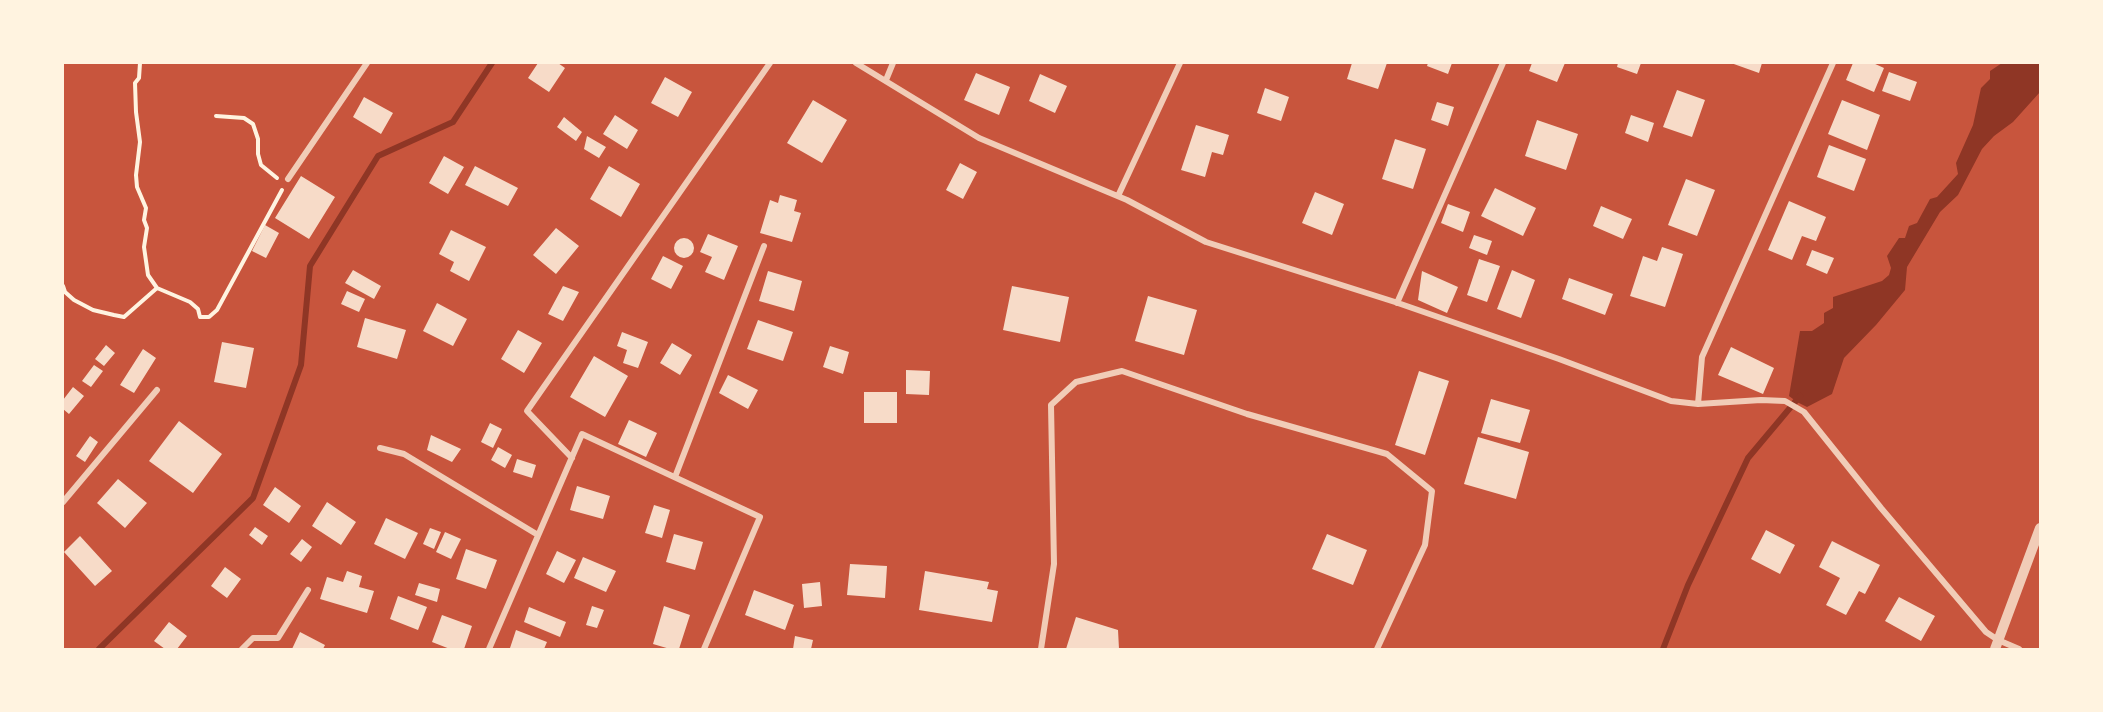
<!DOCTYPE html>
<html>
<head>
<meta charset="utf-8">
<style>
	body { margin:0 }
	#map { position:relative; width:2103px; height:712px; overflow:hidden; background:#c8553d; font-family:"Source Serif 4",serif }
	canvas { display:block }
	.frame { position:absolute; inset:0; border:64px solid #fff3e0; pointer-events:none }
</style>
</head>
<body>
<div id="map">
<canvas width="2103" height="712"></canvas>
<div class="frame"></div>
</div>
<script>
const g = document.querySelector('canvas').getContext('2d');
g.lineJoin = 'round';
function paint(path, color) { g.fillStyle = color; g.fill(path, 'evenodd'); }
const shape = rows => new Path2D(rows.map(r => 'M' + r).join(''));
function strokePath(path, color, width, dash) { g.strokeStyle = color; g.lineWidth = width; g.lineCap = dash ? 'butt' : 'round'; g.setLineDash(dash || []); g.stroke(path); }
paint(shape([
	[2002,63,2040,63,2040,92,2013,122,1994,136,1982,149,1958,195,1940,212,1907,267,1905,290,1876,325,1844,358,1832,394,1807,407,1797,402,1789,396,1800,331,1812,331,1824,323,1824,313,1833,308,1833,297,1882,281,1889,275,1891,268,1887,256,1899,238,1905,238,1909,226,1917,223,1930,199,1937,197,1958,174,1956,163,1973,125,1981,88,1990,79,1990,71]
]), '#8f3625');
strokePath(shape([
	[99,649,253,498,301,365,310,266,378,156,453,122,492,63],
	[1663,649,1688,585,1748,458,1800,396]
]), '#8f3625', 6);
paint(shape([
	[538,63,558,63,565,68,549,92,528,78],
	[1352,63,1387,63,1378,89,1347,79],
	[1428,63,1452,63,1448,74,1427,66],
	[1532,63,1565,63,1557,82,1529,71],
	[1618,63,1641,63,1637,74,1617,67],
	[1731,63,1762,63,1759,73],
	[1853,63,1873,63,1884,68,1874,92,1846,80],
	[1889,72,1917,82,1910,101,1882,91],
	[976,73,1010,87,999,115,964,100],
	[1040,74,1067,86,1055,113,1029,101],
	[665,77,692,92,678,117,651,103],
	[1265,88,1289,97,1281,121,1257,113],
	[1677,90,1705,100,1692,137,1663,127],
	[364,97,393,113,381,134,353,117],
	[813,100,847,120,822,163,787,143],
	[1842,100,1880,115,1867,150,1828,134],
	[1437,102,1454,107,1448,126,1431,120],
	[615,115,638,130,627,149,603,134],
	[1631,115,1654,123,1648,142,1625,133],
	[564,117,582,132,576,141,557,127],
	[1537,120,1578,134,1566,170,1525,156],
	[1196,125,1229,135,1223,155,1212,152,1205,177,1181,170],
	[587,136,606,147,599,158,584,149],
	[1395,139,1426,149,1413,189,1382,179],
	[1829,145,1866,159,1854,191,1817,177],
	[444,156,464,167,448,194,429,183],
	[960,163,977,172,963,199,946,190],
	[475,166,518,188,508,206,465,185],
	[609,166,640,184,621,217,590,199],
	[301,176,335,197,309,239,275,218],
	[1686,179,1715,190,1697,236,1668,225],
	[1495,188,1536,208,1523,236,1481,216],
	[1315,192,1344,204,1332,235,1302,223],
	[780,195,797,200,794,211,801,213,792,242,760,233,770,200,778,203],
	[1789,201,1826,217,1816,241,1802,236,1792,260,1768,250],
	[1448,204,1470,212,1463,232,1441,223],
	[1601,206,1632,219,1623,239,1593,226],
	[265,225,279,233,266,258,252,251],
	[556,228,579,246,556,274,533,255],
	[451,230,486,247,469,281,450,271,454,262,439,254],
	[708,234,738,246,724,280,705,272,712,257,700,252],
	[1474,235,1492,241,1487,255,1469,248],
	'674 248a10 10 0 1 1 20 0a10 10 0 1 1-20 0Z',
	[1662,247,1683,254,1665,307,1630,296,1643,256,1657,261],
	[1812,250,1834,258,1827,274,1806,265],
	[663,256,683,266,671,289,651,279],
	[1479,259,1500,266,1487,302,1467,295],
	[353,270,381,286,374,299,345,283],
	[1512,270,1535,280,1521,318,1497,309],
	[768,271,802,281,794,311,759,301],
	[1422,271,1458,287,1447,313,1418,300],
	[1569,278,1613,294,1605,315,1562,299],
	[563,286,579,292,563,321,548,314],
	[1012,286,1069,297,1060,342,1003,330],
	[347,291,365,299,359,312,341,304],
	[1148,296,1197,310,1184,355,1135,341],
	[437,303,467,319,453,346,423,331],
	[365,318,406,330,397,359,357,347],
	[758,320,793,332,783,361,747,349],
	[518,330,542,343,524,373,501,359],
	[622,332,648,342,638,368,623,363,627,350,617,346],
	[222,342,254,348,246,388,214,382],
	[672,343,692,355,680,375,660,363],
	[106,345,115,353,104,366,95,359],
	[830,346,849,352,843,374,823,367],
	[1731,347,1774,368,1763,394,1718,375],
	[143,349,156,358,134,393,120,385],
	[594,356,628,376,605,417,570,397],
	[94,365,103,371,91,387,82,381],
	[906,370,930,371,929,395,906,394],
	[1419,371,1449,381,1425,455,1395,445],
	[728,375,758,390,748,409,719,393],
	[73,387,84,396,69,414,63,409,63,400],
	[864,392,897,392,897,423,864,423],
	[1491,399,1530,410,1520,443,1481,433],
	[629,420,657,433,646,457,618,444],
	[179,421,222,454,193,493,149,461],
	[490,423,502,429,493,448,481,442],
	[431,435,461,449,452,462,427,450],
	[90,436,98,442,85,462,76,456],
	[1478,437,1529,452,1516,499,1464,484],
	[498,447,512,455,505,468,491,460],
	[517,459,536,465,532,478,513,472],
	[118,479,147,503,125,528,97,503],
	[577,486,610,496,603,519,570,510],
	[275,487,301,506,289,523,263,505],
	[327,502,356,522,341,545,312,526],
	[654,505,670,510,662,538,645,533],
	[386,518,418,533,405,559,374,544],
	[255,527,268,536,262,545,249,535],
	[430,528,441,532,434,549,423,544],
	[1766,530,1795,545,1780,574,1751,559],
	[445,532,461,539,451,559,436,552],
	[674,534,703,542,695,570,666,562],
	[1327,534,1367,550,1353,585,1312,569],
	[80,536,112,571,95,586,64,552],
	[302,539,312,547,301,562,290,554],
	[1832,541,1880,565,1865,594,1859,591,1846,615,1826,605,1840,578,1819,567],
	[466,549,497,560,486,589,456,579],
	[557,551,576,560,564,583,546,574],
	[583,557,616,571,606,592,574,578],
	[850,564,887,566,885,598,847,595],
	[225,567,241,579,227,598,211,586],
	[347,571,362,576,359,587,374,591,367,613,320,599,327,577,343,582],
	[925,571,989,582,987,589,998,591,992,622,919,610],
	[820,582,822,606,804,608,802,584],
	[419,583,440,589,437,602,415,595],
	[754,590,794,605,785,630,745,615],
	[398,596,427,607,418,630,390,619],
	[1899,597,1935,616,1921,641,1885,621],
	[592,606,604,610,597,628,586,625],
	[664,606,690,615,679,649,670,649,653,644],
	[529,607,566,622,560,637,524,622],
	[442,615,472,626,464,649,450,649,432,642],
	[1076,617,1118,630,1119,649,1066,649],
	[169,622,187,636,177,649,165,649,154,641],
	[516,630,547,642,544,649,510,648],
	[300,632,325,645,323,649,292,649],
	[795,636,813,640,811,649,793,649]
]), '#f7dbc8');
strokePath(shape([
	[140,63,139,78,135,83,136,112,140,142,136,175,137,187,146,208,144,220,147,228,144,247,148,275,157,288],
	[216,116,244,118,253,124,258,139,258,154,261,165,277,178],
	[63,286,65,292,74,300,93,310,114,315,124,317,157,288,190,302,198,309,200,317,209,317,217,310,282,190]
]), '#fff3e0', 4);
strokePath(shape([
	[856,63,979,138,1127,200,1206,242,1395,302,1559,359,1671,401,1698,404,1761,400,1785,401,1804,412,1881,508,1986,632,1998,640,2019,649],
	[886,80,893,63],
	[288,179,367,63],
	[1118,196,1180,63],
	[1397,303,1503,63],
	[1698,404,1702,357,1833,63],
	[380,448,404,454,538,535],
	[572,458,527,411,770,63],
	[675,477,764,246],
	[63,502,157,390],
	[242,649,253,638,278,638,308,590],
	[489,649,582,434,760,517,704,649],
	[1041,649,1054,564,1051,405,1076,382,1122,371,1247,414,1387,454,1432,491,1425,545,1377,649]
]), '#f1ccb7', 6);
strokePath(shape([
	[1995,649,2040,528]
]), '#f1ccb7', 10);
</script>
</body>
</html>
